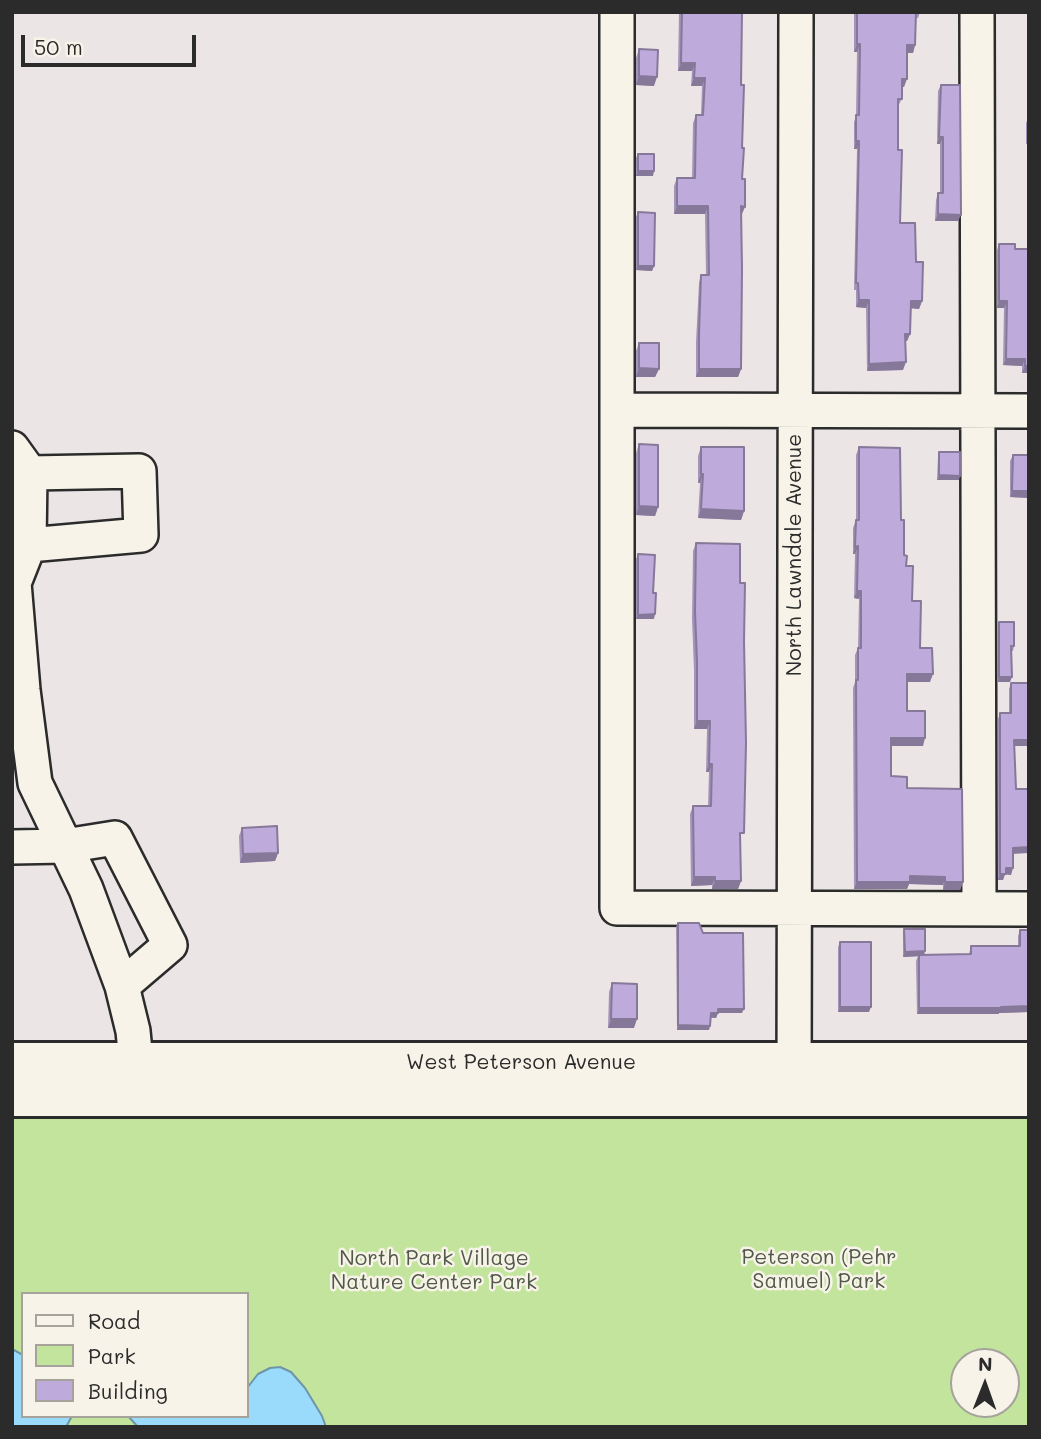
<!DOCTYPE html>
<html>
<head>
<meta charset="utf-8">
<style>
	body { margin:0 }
	#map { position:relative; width:1041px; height:1439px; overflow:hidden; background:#ece5e5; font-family:Mali,sans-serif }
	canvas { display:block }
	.frame { position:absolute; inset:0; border:14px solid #2b2b2b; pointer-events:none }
	.legend { position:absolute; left:21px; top:1292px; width:228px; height:126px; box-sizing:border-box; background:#f7f3e8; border:2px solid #a5a39c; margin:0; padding:9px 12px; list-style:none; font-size:21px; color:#2b2b2b }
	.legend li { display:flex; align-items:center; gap:14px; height:35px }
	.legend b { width:35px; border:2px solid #a5a39c }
	.north { position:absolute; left:950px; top:1348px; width:70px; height:70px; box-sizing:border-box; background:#f7f3e8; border:2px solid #a5a39c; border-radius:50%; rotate:1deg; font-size:19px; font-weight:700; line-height:28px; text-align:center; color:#2b2b2b }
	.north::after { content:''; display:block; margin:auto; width:24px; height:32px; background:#2b2b2b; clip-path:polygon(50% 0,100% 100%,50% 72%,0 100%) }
	.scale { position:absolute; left:21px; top:35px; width:175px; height:32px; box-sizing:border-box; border:4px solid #2b2b2b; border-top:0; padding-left:9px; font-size:21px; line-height:24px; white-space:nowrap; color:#2b2b2b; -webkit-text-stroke:5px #f7f3e8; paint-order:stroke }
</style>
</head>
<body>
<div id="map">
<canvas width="1041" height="1439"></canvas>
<div class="frame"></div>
<ul class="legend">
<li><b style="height:9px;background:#f7f3e8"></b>Road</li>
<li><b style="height:19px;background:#c3e49d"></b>Park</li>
<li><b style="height:19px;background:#bfabdb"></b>Building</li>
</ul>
<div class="north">N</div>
<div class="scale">50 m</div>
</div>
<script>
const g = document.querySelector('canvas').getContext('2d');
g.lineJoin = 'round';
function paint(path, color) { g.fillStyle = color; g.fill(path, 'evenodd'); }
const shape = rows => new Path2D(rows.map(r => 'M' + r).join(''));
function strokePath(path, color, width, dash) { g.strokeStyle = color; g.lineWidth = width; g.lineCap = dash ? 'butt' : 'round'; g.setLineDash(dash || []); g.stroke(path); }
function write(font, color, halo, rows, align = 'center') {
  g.font = font + ' Mali,sans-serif'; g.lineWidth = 5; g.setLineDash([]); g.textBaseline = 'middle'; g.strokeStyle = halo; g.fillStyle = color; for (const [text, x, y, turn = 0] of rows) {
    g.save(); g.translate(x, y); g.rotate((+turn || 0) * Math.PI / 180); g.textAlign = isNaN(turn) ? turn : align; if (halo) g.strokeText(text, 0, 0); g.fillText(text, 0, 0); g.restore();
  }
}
paint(shape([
	[12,1113,1029,1113,1029,1427,12,1427],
	[23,1294,247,1294,247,1416,23,1416],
	[964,1362,1006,1362,1006,1404,964,1404]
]), '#c3e49d');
const water = shape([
	[12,1349,23,1355,23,1416,72,1416,66,1427,12,1427,12,1349],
	[280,1367,291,1372,305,1388,322,1416,326,1427,138,1427,128,1416,247,1416,247,1388,258,1374,270,1368,280,1367]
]);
paint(water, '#9adbfc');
strokePath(water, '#6e95a8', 2);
const minor = shape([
	[617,12,617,908,1029,909],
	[977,12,979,909],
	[617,410,1029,411],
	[12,448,30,473,29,545,14,583,23,690,35,783,86,889,122,986,133,1031,136,1062,136,1088],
	[29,545,141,535,139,471,30,473],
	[12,847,65,846,115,838,170,945,122,986],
	[794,1088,796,12]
]);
const major = shape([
	[12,1062,1029,1062],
	[12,1097,1029,1097]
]);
strokePath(minor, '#2b2b2b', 38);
strokePath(major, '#2b2b2b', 44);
strokePath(minor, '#f7f3e8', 33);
strokePath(major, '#f7f3e8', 38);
paint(shape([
	[679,12,742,12,741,85,742,214,741,214,741,369,738,377,696,377,696,342,699,283,701,275,706,275,705,214,674,214,674,186,677,178,692,178,693,123,696,115,701,115,702,86,691,86,692,71,678,71],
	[854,12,920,12,918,18,916,18,915,45,913,53,907,53,904,87,902,87,902,99,898,106,898,150,900,223,916,262,922,301,919,309,911,308,910,334,907,341,905,341,903,370,867,371,866,308,856,307,856,290,854,290,857,149,854,149,854,122,856,116,857,52,854,52],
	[639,49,654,86,636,85,636,58],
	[941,85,958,221,935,221,936,200,938,193,940,193,940,144,937,144,938,91],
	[1029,116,1029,144,1026,144,1026,123],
	[638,154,653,176,636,176,636,158],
	[638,212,654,266,652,271,636,270,636,217],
	[999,244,1015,249,1029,373,1022,373,1022,366,1003,365,1004,308,997,308,997,250],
	[639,343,659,369,655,377,636,377,636,351],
	[639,444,658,507,655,516,636,515,636,453],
	[701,447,744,511,741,520,698,518,700,483,698,483,698,456],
	[859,447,901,520,904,555,920,648,930,682,907,682,907,711,923,746,891,746,891,776,907,788,963,882,960,890,943,890,943,885,909,884,907,889,854,889,853,688,855,682,855,655,858,648,859,599,854,598,855,554,853,554,853,528,856,520,856,455],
	[939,452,959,480,937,480,938,457],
	[1013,455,1029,455,1029,498,1010,497,1010,461],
	[696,543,741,841,741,881,738,889,712,889,712,885,691,886,690,814,693,806,708,806,709,772,706,772,707,729,694,729,694,670,692,619,693,551],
	[638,554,653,593,654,619,636,619,636,559],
	[999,622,1014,646,1013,651,1011,651,1010,682,998,682,998,627],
	[1011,683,1029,683,1029,746,1014,746,1013,854,1011,875,1005,874,1003,880,998,880,998,719,1000,713,1009,713,1009,689],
	[242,828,278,853,275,861,240,863,239,836],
	[678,923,703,933,742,1013,718,1013,716,1018,710,1018,709,1030,677,1030,676,927],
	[904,929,924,955,969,954,971,946,1018,946,1018,936,1020,930,1029,930,1029,1012,999,1013,999,1014,917,1014,916,961,918,956,903,957,903,933],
	[840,942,869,1012,838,1012,838,947],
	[612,983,634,1028,608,1028,609,992]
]), '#a493bc');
paint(shape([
	[857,44,860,44,857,52,854,52],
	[907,45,915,45,913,53,904,53],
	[681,63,695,63,692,71,678,71],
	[639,76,657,77,654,86,636,85],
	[694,78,705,78,702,86,691,86],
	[902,79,907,79,904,87,899,87],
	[939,137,943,137,940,144,937,144],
	[856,141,859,141,857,149,854,149],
	[638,171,654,171,653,176,636,176],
	[677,206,708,206,705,214,674,214],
	[741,206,745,207,742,214,738,214],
	[938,214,961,215,958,221,935,221],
	[638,266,654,266,652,271,636,270],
	[859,300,869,300,866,308,856,307],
	[911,301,922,301,919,309,908,308],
	[999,301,1007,301,1004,308,997,308],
	[905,334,910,334,907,341,902,341],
	[1006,359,1025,359,1022,366,1003,365],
	[906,362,903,370,867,371,869,364],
	[1025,366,1029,366,1029,373,1022,373],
	[639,368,659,369,655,377,636,377],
	[699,369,741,369,738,377,696,377],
	[701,474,703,474,700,483,698,483],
	[939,475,960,476,959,480,937,480],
	[1012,491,1029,491,1029,498,1010,497],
	[639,506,658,507,655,516,636,515],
	[701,509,744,511,741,520,698,518],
	[858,546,855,554,853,554,855,547],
	[857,591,861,591,859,599,854,598],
	[655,614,654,619,636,619,638,615],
	[907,674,933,674,930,682,904,682],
	[999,677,1012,677,1010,682,998,682],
	[697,721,710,721,707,729,694,729],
	[891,738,925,738,923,746,888,746],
	[1014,740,1029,740,1029,746,1012,746],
	[709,764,712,764,709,772,706,772],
	[1029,847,1029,853,1011,854,1013,848],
	[278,853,275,861,240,863,243,854],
	[1006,868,1013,868,1011,875,1005,874,1003,880,998,880,1000,874],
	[910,876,945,877,943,885,909,884,907,889,854,889,857,882],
	[694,877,715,877,712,885,691,886],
	[715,881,741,881,738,889,712,889],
	[945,882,963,882,960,890,943,890],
	[925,951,924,956,903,957,905,952],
	[1029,1006,1029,1012,999,1013,999,1014,917,1014,919,1008],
	[840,1007,871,1007,869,1012,838,1012],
	[718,1009,744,1009,742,1013,718,1013,716,1018,709,1017,711,1013],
	[611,1019,637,1019,634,1028,608,1028],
	[678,1025,710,1026,709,1030,677,1030]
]), '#867899');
const building = shape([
	[682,12,742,12,741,85,744,85,742,148,744,148,742,179,745,179,745,207,741,206,742,269,741,369,699,369,699,334,701,275,709,275,708,206,677,206,677,178,695,178,696,115,703,115,705,78,694,78,695,63,681,63,682,12],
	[857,12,916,12,915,45,907,45,907,79,902,79,902,99,898,99,898,150,902,150,900,223,915,223,916,262,923,262,922,301,911,301,910,334,905,334,906,362,869,364,869,300,859,300,858,283,856,283,859,141,856,141,856,115,859,115,860,44,857,44,857,12],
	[639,49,658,50,657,77,639,76,639,49],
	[941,85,960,85,961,215,938,214,938,193,943,193,943,137,939,137,941,85],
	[638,154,654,154,654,171,638,171,638,154],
	[638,212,655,213,654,266,638,266,638,212],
	[999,244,1015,244,1015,249,1029,249,1029,366,1025,366,1025,359,1006,359,1007,301,999,301,999,244],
	[639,343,659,343,659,369,639,368,639,343],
	[639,444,658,445,658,507,639,506,639,444],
	[701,447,744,447,744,511,701,509,703,474,701,474,701,447],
	[859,447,900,448,901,520,904,520,904,555,907,556,906,566,913,566,912,601,921,601,920,648,932,648,933,674,907,674,907,711,925,711,925,738,891,738,891,776,907,777,907,788,962,789,963,882,945,882,945,877,910,876,910,882,857,882,856,680,858,680,858,648,861,648,861,591,857,591,858,546,855,547,856,520,859,520,859,447],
	[939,452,960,452,960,476,939,475,939,452],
	[1013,455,1029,455,1029,491,1012,491,1013,455],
	[696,543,740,544,740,583,745,583,744,641,746,743,744,833,740,833,741,881,715,881,715,877,694,877,693,806,711,806,712,764,709,764,710,721,697,721,697,662,695,611,696,543],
	[638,554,655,555,653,593,656,593,655,614,638,615,638,554],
	[999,622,1014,622,1014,646,1011,646,1012,677,999,677,999,622],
	[1011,683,1029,683,1029,740,1014,740,1016,789,1029,789,1029,847,1013,848,1013,868,1006,868,1006,874,1000,874,1000,713,1011,713,1011,683],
	[277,826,278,853,243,854,242,828,277,826],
	[678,923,699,923,703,933,743,933,744,1009,718,1009,718,1013,711,1013,710,1026,678,1025,678,923],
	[904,929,925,929,925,951,905,952,904,929],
	[1020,930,1029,930,1029,1006,1001,1007,1001,1008,919,1008,919,955,971,954,971,946,1020,946,1020,930],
	[840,942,871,942,871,1007,840,1007,840,942],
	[612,983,637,984,637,1019,611,1019,612,983]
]);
paint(building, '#bfabdb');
strokePath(building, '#867899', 2);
write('21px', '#2b2b2b', '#f7f3e8', [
	["North Lawndale Avenue",795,555,-90],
	["West Peterson Avenue",521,1063]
]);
write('21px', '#515948', '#f7f3e8', [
	["Peterson (Pehr",819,1258],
	["Samuel) Park",819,1282],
	["North Park Village",434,1259],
	["Nature Center Park",434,1283]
]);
</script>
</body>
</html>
